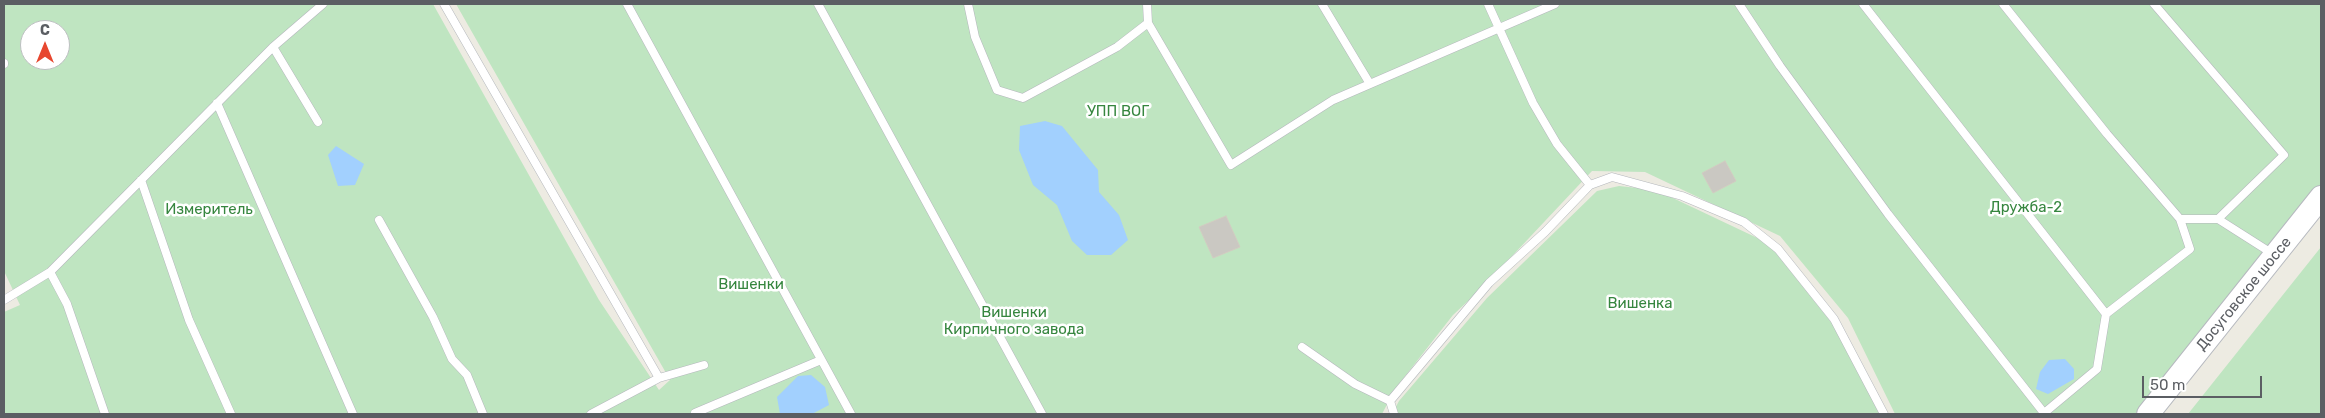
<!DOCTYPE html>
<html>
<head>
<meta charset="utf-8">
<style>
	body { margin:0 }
	#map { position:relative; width:2325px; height:418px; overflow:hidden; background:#edebe2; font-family:Rubik,sans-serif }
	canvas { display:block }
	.frame { position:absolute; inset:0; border:5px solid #5b5e63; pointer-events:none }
	.north { position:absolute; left:20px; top:20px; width:50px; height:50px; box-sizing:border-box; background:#fff; border:1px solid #bdbfc1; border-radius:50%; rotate:0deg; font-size:14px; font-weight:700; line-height:20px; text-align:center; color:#5b5e63 }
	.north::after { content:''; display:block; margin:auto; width:18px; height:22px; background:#e7472f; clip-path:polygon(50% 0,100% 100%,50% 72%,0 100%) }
	.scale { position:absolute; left:2142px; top:376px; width:120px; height:22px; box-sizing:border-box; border:2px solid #5b5e63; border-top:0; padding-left:6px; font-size:15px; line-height:18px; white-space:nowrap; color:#5b5e63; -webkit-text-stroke:4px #fff; paint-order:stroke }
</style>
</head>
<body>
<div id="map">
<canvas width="2325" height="418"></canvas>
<div class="frame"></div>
<div class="north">С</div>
<div class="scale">50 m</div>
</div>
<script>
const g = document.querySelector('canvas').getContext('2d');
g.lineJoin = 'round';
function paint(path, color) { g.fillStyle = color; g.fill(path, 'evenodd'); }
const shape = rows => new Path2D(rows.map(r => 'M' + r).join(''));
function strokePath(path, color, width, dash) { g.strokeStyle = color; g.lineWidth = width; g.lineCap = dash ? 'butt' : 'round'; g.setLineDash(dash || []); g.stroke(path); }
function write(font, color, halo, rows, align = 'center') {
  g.font = font + ' Rubik,sans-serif'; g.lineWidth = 5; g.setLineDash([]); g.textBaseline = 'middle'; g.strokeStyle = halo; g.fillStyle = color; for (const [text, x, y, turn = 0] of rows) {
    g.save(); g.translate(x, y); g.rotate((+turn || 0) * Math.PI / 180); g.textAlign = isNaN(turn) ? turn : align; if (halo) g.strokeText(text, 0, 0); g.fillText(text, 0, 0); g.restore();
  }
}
paint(shape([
	[4,4,433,4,599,300,659,390,670,380,456,4,2321,4,2321,188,2135,414,1895,414,1848,318,1780,236,1645,172,1592,171,1483,287,1453,315,1395,389,1382,414,4,414,4,312,20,305,4,271],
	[30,30,60,30,60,60,30,60],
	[1619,186,1656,190,1768,243,1835,327,1881,414,1392,414,1399,401,1487,298,1597,191],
	[2321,247,2321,414,2188,414]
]), '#bfe5c1');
paint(shape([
	[1045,121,1062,126,1098,170,1099,192,1119,215,1128,240,1111,255,1087,255,1072,241,1057,205,1033,185,1019,150,1020,126],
	[336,146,364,164,355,185,338,186,328,155],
	[2065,359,2074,369,2074,379,2048,394,2036,389,2040,372,2049,360],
	[811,375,825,387,829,405,812,414,780,414,777,397,798,376]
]), '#a2d0fe');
const building = shape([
	[1725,161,1736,181,1713,193,1702,173,1725,161],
	[1226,216,1240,247,1213,258,1199,227,1226,216]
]);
paint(building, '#cac8c2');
strokePath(building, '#d2cdc1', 1);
const service = shape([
	[444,4,659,378,704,365],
	[627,4,851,414],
	[818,4,1042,414],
	[968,4,975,37,997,90,1023,98,1117,47,1148,23,1231,165,1333,100,1555,4],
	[1147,4,1148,23],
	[1322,4,1370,84],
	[1488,4,1533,103,1557,144,1590,185],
	[1739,4,1780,66,1888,214,2044,413],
	[1863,4,2106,314,2190,249,2180,219],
	[2003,4,2107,134,2180,219,2218,219],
	[2154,4,2284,155,2218,219,2273,254],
	[273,47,318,122],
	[4,63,4,64],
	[217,103,353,414],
	[141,180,189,320,231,414],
	[379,220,433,317,452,359,467,375,483,414],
	[50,272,67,304,105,414],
	[4,300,50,272,273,47,323,4],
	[1302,347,1355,384,1390,401],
	[695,413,821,360],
	[591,414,659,378],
	[1394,414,1390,401,1489,283,1545,232,1590,185,1612,177,1682,196,1744,222,1778,249,1834,319,1884,414],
	[2043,414,2097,369,2106,314]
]);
const secondary = shape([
	[2148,414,2321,197]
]);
strokePath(service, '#b5b8bd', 9);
strokePath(secondary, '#b6b9bf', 24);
strokePath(service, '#fff', 8);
strokePath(secondary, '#fff', 22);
write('15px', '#36863f', '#fff', [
	["УПП ВОГ",1118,112],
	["Дружба-2",2026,208],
	["Измеритель",209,210],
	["Вишенки",751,285],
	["Вишенка",1640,304],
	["Вишенки",1014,313],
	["Кирпичного завода",1014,330]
]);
write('15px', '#5b5e63', '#fff', [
	["Досуговское шоссе",2244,294,-51]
]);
</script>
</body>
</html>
